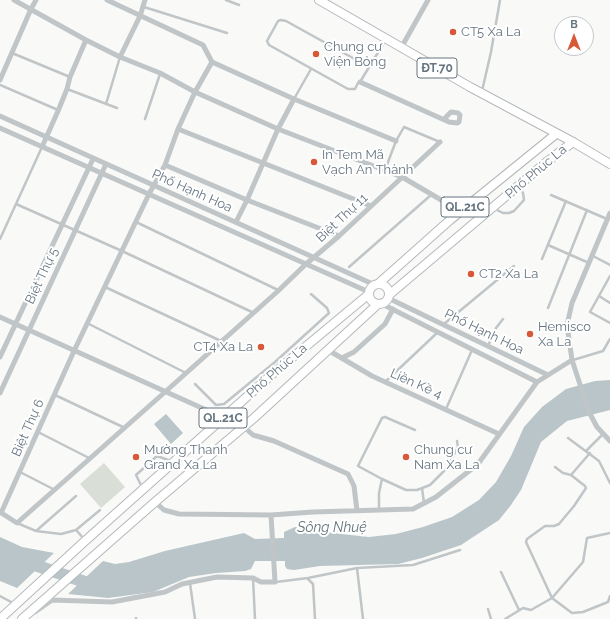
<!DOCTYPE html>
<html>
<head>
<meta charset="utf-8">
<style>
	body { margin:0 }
	#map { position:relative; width:610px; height:619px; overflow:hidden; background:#f9f9f7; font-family:Raleway,sans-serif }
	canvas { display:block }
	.north { position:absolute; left:554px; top:16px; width:40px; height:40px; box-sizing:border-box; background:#fff; border:1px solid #c2c8cc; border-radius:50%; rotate:0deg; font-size:11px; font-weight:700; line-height:16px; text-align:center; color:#667580 }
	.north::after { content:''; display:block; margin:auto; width:14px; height:18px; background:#d85938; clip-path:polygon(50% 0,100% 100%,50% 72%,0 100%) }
</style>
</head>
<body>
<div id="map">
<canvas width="610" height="619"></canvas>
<div class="north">B</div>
</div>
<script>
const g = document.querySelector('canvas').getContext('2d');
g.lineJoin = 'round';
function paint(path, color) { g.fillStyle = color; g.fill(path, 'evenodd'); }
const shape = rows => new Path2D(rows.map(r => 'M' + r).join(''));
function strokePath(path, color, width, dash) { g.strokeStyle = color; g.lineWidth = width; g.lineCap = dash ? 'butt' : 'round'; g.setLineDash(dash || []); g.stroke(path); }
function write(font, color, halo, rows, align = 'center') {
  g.font = font + ' Raleway,sans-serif'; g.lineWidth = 4; g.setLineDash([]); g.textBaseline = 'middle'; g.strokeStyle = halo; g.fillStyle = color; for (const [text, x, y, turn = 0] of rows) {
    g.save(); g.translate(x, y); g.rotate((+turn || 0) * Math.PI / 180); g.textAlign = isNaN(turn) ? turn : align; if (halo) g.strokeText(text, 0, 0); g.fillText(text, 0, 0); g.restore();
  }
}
paint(shape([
	[104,463,125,487,101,508,80,484]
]), '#d9ded7');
paint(shape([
	[610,380,610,410,567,421,541,442,521,490,511,505,499,520,461,545,422,558,398,564,320,566,294,570,287,569,285,566,285,561,255,561,251,569,245,571,216,573,189,577,153,592,108,598,68,594,103,561,115,564,129,562,165,551,244,533,255,539,284,538,284,532,295,527,323,532,369,537,396,534,423,527,452,517,479,500,496,482,511,456,524,427,542,407,566,389,595,381],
	[166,414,183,433,171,444,154,424],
	[0,537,22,547,54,553,17,588,0,581]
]), '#b9c5c9');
strokePath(shape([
	[0,547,20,560,85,582,98,583]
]), '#b9c5c9', 12);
const primary = shape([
	[319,0,470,87,573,142,610,164]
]);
const trunk = shape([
	'369 294a10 10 0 1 1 20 0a10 10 0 1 1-20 0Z',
	[378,284,450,220,556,134],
	[389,295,544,164,573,142],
	[0,619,85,541,269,377,369,294],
	[22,619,155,502,254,418,378,304]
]);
strokePath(primary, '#b4b9bd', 10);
strokePath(trunk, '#b4b8bb', 10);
strokePath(shape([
	[226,0,239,5],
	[144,7,227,33],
	[12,53,70,77],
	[369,67,286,21,281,20,278,21,267,41,269,45,348,89,355,89,358,83,360,82,385,41],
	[0,85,58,110],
	[67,89,117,108],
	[482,91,491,52,500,0],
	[294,99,311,69],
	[106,104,120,57],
	[145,119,160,74],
	[385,170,396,141,404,127,440,142],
	[551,195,607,219],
	[16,204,122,251,254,313],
	[493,208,503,213,509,213,514,211,524,200,523,193,520,187],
	[136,222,278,290],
	[0,239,42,147],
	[548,245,589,263],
	[593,256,610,265],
	[542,259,566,201],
	[349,267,431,195],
	[610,276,590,312,610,323],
	[105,287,221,341],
	[599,296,610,303],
	[548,308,587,210],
	[87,323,186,373],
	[444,324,514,266],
	[488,346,496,328,503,319],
	[573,360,603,351,610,339],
	[385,382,438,332],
	[195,384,216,405,224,404,275,362,329,313,327,308,311,294],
	[55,395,125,428],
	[446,409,472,350],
	[38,432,89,458],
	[568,438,599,461,610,483],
	[586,451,603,434],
	[590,453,571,475,585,486,586,488,574,506,559,524,554,526,545,526,527,539,526,542,552,598,572,613,583,612,608,602,610,596],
	[555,467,563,473,571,475],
	[20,472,55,490],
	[382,479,358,466,382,418,385,417,415,430],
	[142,487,136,475,157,456,171,461],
	[422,488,424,503],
	[379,510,379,493,382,479,406,490,417,490,430,485,447,468,458,447,457,441],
	[17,523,36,531,61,534,76,530,100,510],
	[76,530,85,540],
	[36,531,76,496],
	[357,568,363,619],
	[501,572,519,610],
	[253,578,255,619],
	[308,579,313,584,315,619],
	[276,582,308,578,357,568,413,565,460,550],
	[190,583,195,619],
	[0,596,15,604],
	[488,609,491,619],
	[136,618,136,619],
	[505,619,523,608,531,610,552,598,583,562,587,538,610,533]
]), '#c0c5c8', 2.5);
strokePath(shape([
	[14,0,86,40,120,57,160,73,195,92,278,129,402,177,460,211],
	[107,0,203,45,212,62],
	[401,48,428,0],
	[120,57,140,16,145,0],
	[212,62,294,99,396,141],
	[0,80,31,9,36,0],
	[360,82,449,122,457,123,459,122,460,115,458,113,451,112,446,117,446,120],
	[0,116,375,285],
	[0,128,369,292],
	[178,129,371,206],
	[42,147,58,111,67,89,70,77,86,40],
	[165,165,247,200,339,236],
	[610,213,572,303,567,325,572,360,589,412,597,427,610,441],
	[236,222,247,200,278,129,294,99],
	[388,298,548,375],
	[382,304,537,382],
	[0,317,244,427,253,435,274,441,348,474,354,486,357,511],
	[328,350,372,376,499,434],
	[0,357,93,159],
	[342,358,354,352,385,324,393,309],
	[0,393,106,164],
	[155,502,164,510,179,514,271,515,313,512,413,509,436,497,478,464,537,382,572,360],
	[0,512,17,523,165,392,278,291,306,264,339,236,440,142],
	[1,513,74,351,149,194,165,165,178,129,195,92,212,62],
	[31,613,35,612,52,600,112,602,165,592,182,584,217,577,253,578,261,582,275,582,271,515]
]), '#c0c5c8', 5);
strokePath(primary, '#fff', 8);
strokePath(trunk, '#fff', 8);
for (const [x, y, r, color] of [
	[453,32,4,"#d85938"],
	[316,54,4,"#d85938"],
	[314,162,4,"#d85938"],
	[471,274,4,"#d85938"],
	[530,334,4,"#d85938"],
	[261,347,4,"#d85938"],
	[136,457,4,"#d85938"],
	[406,457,4,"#d85938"]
]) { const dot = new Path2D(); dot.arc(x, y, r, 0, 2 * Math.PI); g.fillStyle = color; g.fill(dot); strokePath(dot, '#fff', 1.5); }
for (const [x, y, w] of [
	[437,68,40],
	[465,207,48],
	[223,418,48]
]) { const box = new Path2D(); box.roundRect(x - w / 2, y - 10, w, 20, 3); g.fillStyle = '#fff'; g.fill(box); strokePath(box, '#667580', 1); }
write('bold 12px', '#667580', null, [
	["ĐT.70",437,68],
	["QL.21C",465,207],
	["QL.21C",223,418]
]);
write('13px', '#667580', '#fff', [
	["CT5 Xa La",461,32],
	["Chung cư",324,47],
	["Viện Bỏng",324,62],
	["In Tem Mã",322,155],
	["Vạch An Thành",322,170],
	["CT2 Xa La",479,274],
	["Hemisco",538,327],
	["Xa La",538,342],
	["CT4 Xa La",253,347,"right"],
	["Mường Thanh",144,450],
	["Grand Xa La",144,465],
	["Chung cư",414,450],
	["Nam Xa La",414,465]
], 'left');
write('13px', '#667580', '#fff', [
	["Phố Phúc La",536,172,-40],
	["Phố Hạnh Hoa",192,191,24],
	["Biệt Thự 11",342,218,-43],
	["Biệt Thự 5",42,276,-65],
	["Phố Hạnh Hoa",484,332,26],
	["Phố Phúc La",277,371,-41],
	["Liền Kề 4",416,384,24],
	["Biệt Thự 6",28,428,-66]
]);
write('italic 14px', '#60747a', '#fff', [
	["Sông Nhuệ",332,528]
]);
</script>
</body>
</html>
